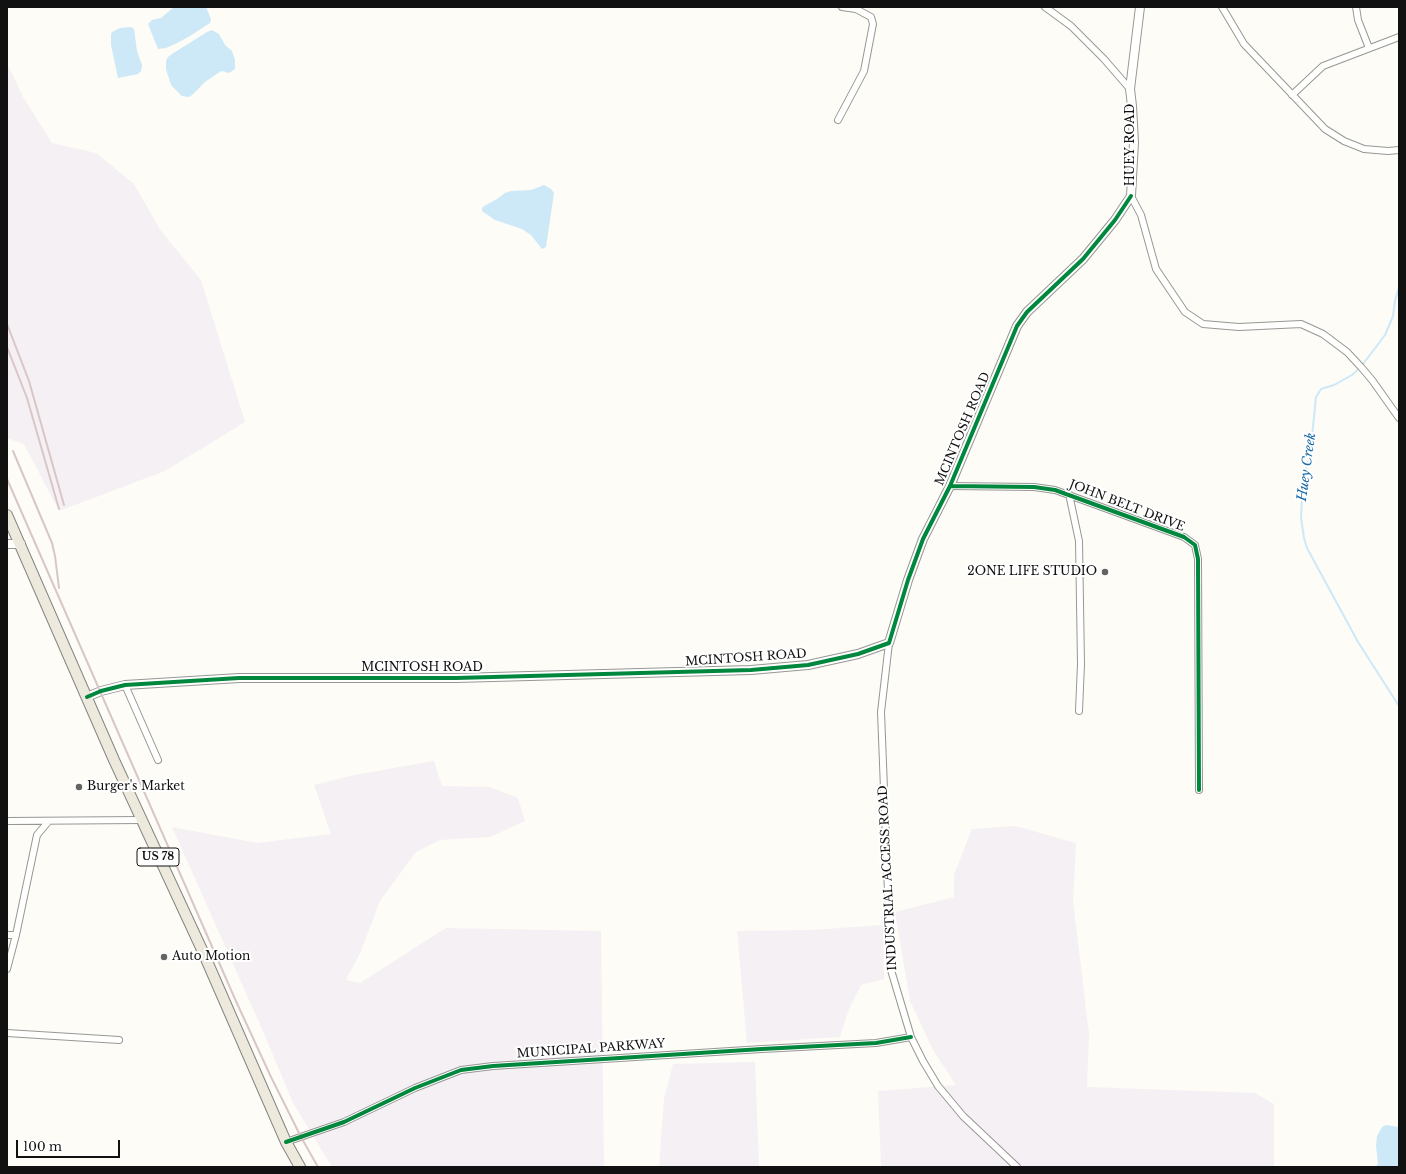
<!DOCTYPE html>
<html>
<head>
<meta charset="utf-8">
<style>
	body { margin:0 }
	#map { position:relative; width:1406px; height:1174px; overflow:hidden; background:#fdfcf7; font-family:"Libre Baskerville",serif }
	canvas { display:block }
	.frame { position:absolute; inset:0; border:8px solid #111; pointer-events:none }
	.scale { position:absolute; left:16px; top:1140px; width:104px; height:18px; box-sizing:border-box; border:2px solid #111; border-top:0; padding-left:5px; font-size:12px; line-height:14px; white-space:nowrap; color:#111; -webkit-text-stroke:3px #fff; paint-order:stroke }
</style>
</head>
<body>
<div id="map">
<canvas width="1406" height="1174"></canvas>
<div class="frame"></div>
<div class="scale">100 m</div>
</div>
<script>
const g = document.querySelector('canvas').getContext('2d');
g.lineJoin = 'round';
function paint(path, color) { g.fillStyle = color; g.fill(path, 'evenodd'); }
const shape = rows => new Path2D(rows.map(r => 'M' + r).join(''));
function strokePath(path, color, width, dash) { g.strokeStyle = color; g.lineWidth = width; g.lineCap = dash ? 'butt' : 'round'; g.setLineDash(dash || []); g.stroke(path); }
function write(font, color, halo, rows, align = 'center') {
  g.font = font + ' "Libre Baskerville",serif'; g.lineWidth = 4; g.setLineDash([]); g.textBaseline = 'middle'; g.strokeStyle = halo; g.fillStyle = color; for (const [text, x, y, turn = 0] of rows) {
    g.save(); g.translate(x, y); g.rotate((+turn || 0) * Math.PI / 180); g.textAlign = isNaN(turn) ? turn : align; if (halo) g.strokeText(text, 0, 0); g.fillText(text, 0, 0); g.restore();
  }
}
paint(shape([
	[7,63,23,97,52,143,96,153,134,184,161,231,201,280,245,422,165,471,59,511,24,444,7,438],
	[434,761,442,786,490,787,518,798,525,821,490,837,440,840,416,852,380,901,361,951,346,980,360,983,446,928,601,931,604,1167,332,1167,293,1103,262,1029,172,827,257,843,331,834,314,785,354,775],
	[1015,826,1076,843,1073,901,1089,1034,1087,1087,1255,1093,1274,1104,1274,1167,881,1167,878,1091,956,1085,933,1050,910,1001,895,912,954,897,954,875,972,829],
	[883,925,884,979,861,985,849,1009,840,1037,747,1043,737,931,811,930],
	[755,1062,759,1167,659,1167,664,1099,673,1064]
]), '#f5f0f3');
paint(shape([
	[174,7,206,7,211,19,210,23,190,36,177,43,166,48,158,49,148,24,152,20,161,18],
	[131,27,134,29,137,51,142,65,141,71,138,74,118,78,111,45,111,34,112,32,120,28],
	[212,30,219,34,225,45,232,51,235,60,235,69,229,73,222,71,218,73,205,82,192,95,189,97,182,96,171,85,166,69,166,61,168,57,172,54,207,32],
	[544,185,551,189,554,193,546,247,542,249,531,235,522,229,495,220,482,211,482,208,484,206,497,199,505,193,511,191,531,190],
	[1386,1125,1399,1127,1399,1167,1375,1167,1378,1164,1376,1146,1377,1136,1382,1127]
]), '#cde8f7');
strokePath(shape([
	[1399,287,1395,301,1393,316,1385,335,1379,343,1360,368,1352,375,1334,385,1321,389,1316,397,1310,456,1303,476,1301,518,1304,538,1307,548,1358,642,1399,706]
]), '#cde8f7', 2);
const minor = shape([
	[1045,7,1071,26,1104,59,1130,89],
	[1222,7,1244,44,1325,129,1344,141,1364,149,1388,151,1399,150],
	[1356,7,1358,20,1369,48],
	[1292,95,1323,66,1399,37],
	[838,120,864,71,873,24,871,17,856,9,842,7],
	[1131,196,1141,215,1156,269,1185,312,1203,324,1239,327,1301,324,1323,334,1347,352,1361,367,1372,380,1399,418],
	[950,486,1034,487,1055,490,1184,537,1195,545,1198,559,1199,790],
	[1069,494,1079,541,1081,664,1079,711],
	[889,643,881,712,891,970,911,1037,923,1061,938,1086,963,1116,1017,1167],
	[125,685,158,760],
	[7,821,141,820],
	[7,935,16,935],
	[7,969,16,935,37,835,48,822],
	[7,1033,119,1040],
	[286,1142,344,1122,415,1088,461,1070,493,1066,762,1049,876,1043,911,1037]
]);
const tertiary = shape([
	[7,544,21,544],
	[87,697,101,691,125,685,239,678,456,678,751,670,808,665,858,654,889,643,908,580,923,539,950,486,1017,326,1027,312,1083,259,1115,220,1131,196,1134,142,1132,106,1130,89,1140,7]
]);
const primary = shape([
	[7,515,114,760,203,952,286,1142,300,1167]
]);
strokePath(minor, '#979795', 8);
strokePath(tertiary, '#979795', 10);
strokePath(primary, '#858482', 12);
strokePath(minor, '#fffffe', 6);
strokePath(tertiary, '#fffffe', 8);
strokePath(primary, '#ede9dc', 10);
strokePath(shape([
	[7,324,29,381,64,505],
	[7,347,27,398,59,509],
	[13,451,52,543,55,556,59,588],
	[7,479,235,999,271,1077,301,1137,318,1167]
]), '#d9c6c7', 2);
strokePath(shape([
	[950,486,1034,487,1055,490,1184,537,1195,545,1198,559,1199,790],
	[87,697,101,691,125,685,239,678,456,678,751,670,808,665,858,654,889,643,908,580,923,539,950,486,1017,326,1027,312,1083,259,1115,220,1131,196],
	[286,1142,344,1122,415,1088,461,1070,493,1066,762,1049,876,1043,911,1037]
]), '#00873e', 4);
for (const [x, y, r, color] of [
	[1105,572,4,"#646362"],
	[79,787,4,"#646362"],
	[164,957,4,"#646362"]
]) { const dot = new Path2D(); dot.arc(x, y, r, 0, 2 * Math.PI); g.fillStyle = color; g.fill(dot); strokePath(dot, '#fff', 1.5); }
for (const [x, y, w] of [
	[158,857,42]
]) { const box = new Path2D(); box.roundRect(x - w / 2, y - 9, w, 18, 3); g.fillStyle = '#fff'; g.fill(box); strokePath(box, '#111', 1); }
write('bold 11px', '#111', null, [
	["US 78",158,857]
]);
write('12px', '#111', '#fff', [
	["HUEY ROAD",1131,145,-90],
	["MCINTOSH ROAD",963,429,-67],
	["JOHN BELT DRIVE",1127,506,21],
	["MCINTOSH ROAD",746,658,-4],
	["MCINTOSH ROAD",422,668],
	["INDUSTRIAL ACCESS ROAD",888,878,-93],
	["MUNICIPAL PARKWAY",591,1049,-4]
]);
write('12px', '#111', '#fff', [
	["2ONE LIFE STUDIO",1097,572,"right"],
	["Burger's Market",87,787],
	["Auto Motion",172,957]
], 'left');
write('italic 13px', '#1768a6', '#fff', [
	["Huey Creek",1307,467,-82]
]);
</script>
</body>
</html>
